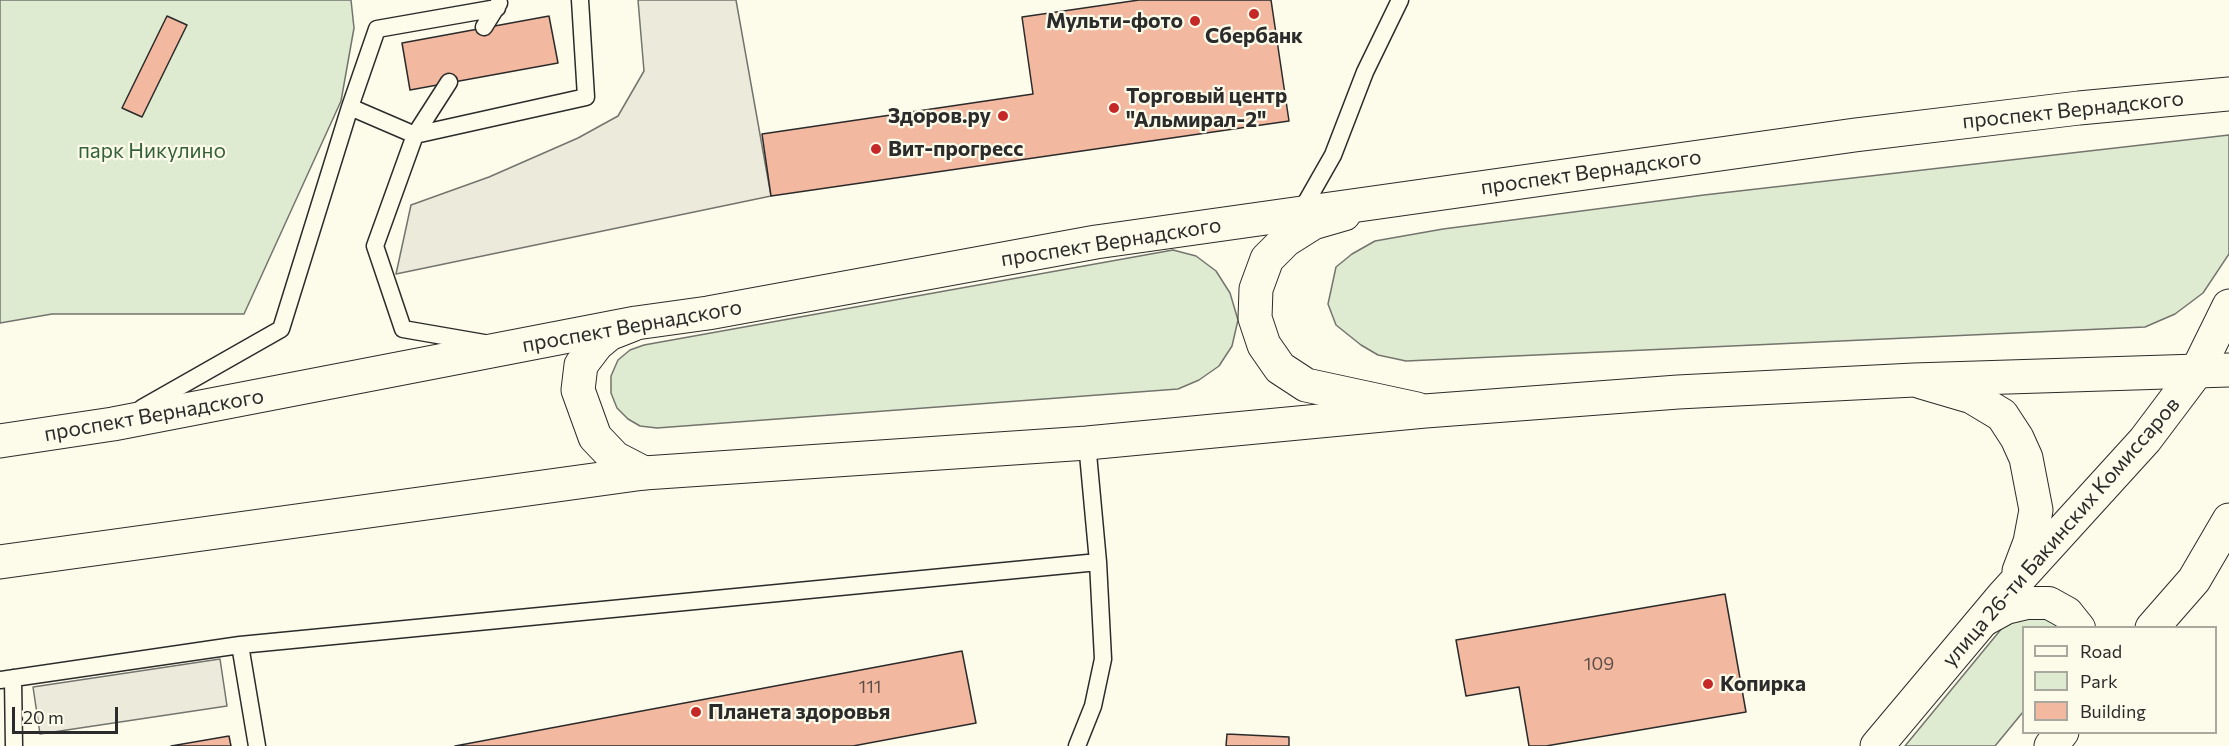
<!DOCTYPE html>
<html>
<head>
<meta charset="utf-8">
<style>
	body { margin:0 }
	#map { position:relative; width:2229px; height:746px; overflow:hidden; background:#fdfbea; font-family:Commissioner,sans-serif }
	canvas { display:block }
	.legend { position:absolute; left:2022px; top:626px; width:195px; height:108px; box-sizing:border-box; background:#fdfbea; border:2px solid #a9a89e; margin:0; padding:8px 10px; list-style:none; font-size:18px; color:#2b2b2b }
	.legend li { display:flex; align-items:center; gap:12px; height:30px }
	.legend b { width:30px; border:2px solid #a9a89e }
	.scale { position:absolute; left:12px; top:707px; width:106px; height:27px; box-sizing:border-box; border:3px solid #2b2b2b; border-top:0; padding-left:8px; font-size:18px; line-height:21px; white-space:nowrap; color:#2b2b2b; -webkit-text-stroke:4px #fdfbea; paint-order:stroke }
</style>
</head>
<body>
<div id="map">
<canvas width="2229" height="746"></canvas>
<ul class="legend">
<li><b style="height:8px;background:#fdfbea"></b>Road</li>
<li><b style="height:16px;background:#deebd1"></b>Park</li>
<li><b style="height:16px;background:#f2b8a0"></b>Building</li>
</ul>
<div class="scale">20 m</div>
</div>
<script>
const g = document.querySelector('canvas').getContext('2d');
g.lineJoin = 'round';
function paint(path, color) { g.fillStyle = color; g.fill(path, 'evenodd'); }
const shape = rows => new Path2D(rows.map(r => 'M' + r).join(''));
function strokePath(path, color, width, dash) { g.strokeStyle = color; g.lineWidth = width; g.lineCap = dash ? 'butt' : 'round'; g.setLineDash(dash || []); g.stroke(path); }
function write(font, color, halo, rows, align = 'center') {
  g.font = font + ' Commissioner,sans-serif'; g.lineWidth = 4.5; g.setLineDash([]); g.textBaseline = 'middle'; g.strokeStyle = halo; g.fillStyle = color; for (const [text, x, y, turn = 0] of rows) {
    g.save(); g.translate(x, y); g.rotate((+turn || 0) * Math.PI / 180); g.textAlign = isNaN(turn) ? turn : align; if (halo) g.strokeText(text, 0, 0); g.fillText(text, 0, 0); g.restore();
  }
}
const green = shape([
	[0,0,351,0,354,28,341,101,244,314,52,314,0,323,0,0],
	[2229,135,2229,254,2203,293,2175,314,2145,327,1406,361,1378,355,1361,345,1336,325,1328,304,1336,267,1352,254,1375,241,1443,229,1704,195,2229,135],
	[1173,250,1196,256,1216,271,1230,293,1238,320,1232,346,1219,366,1199,380,1178,389,657,428,640,426,628,419,617,408,611,393,611,376,618,360,630,350,644,345,1173,250],
	[2012,616,2049,616,2059,627,2024,628,2023,712,1995,746,1905,746,2012,616]
]);
paint(green, '#deebd1');
strokePath(green, '#74746e', 1.5);
const parking = shape([
	[638,0,736,0,771,196,396,274,411,205,489,177,578,138,618,116,644,71,638,0],
	[220,659,227,706,40,734,33,687,220,659]
]);
paint(parking, '#eceadb');
strokePath(parking, '#74746e', 1.5);
const building = shape([
	[1139,0,1271,0,1289,121,771,196,762,134,1033,94,1022,17,1139,0],
	[167,16,187,25,142,117,122,108,167,16],
	[549,16,558,63,410,90,402,43,549,16],
	[1725,594,1746,712,1546,746,1529,746,1519,687,1466,696,1456,640,1725,594],
	[962,651,976,723,853,746,455,746,962,651],
	[1227,734,1289,737,1289,746,1226,746,1227,734],
	[229,736,231,746,171,746,229,736]
]);
paint(building, '#f2b8a0');
strokePath(building, '#2b2b2b', 1.5);
const service = shape([
	[484,27,499,3],
	[350,107,377,29,497,8],
	[415,135,586,97,580,0],
	[415,135,449,82],
	[1300,213,1333,155,1365,72,1400,0],
	[142,408,281,329,350,107,415,135,375,246,403,329,484,343],
	[240,645,257,746],
	[13,678,14,746],
	[0,680,240,645,1098,562],
	[1077,746,1093,706,1103,659,1098,562,1087,443]
]);
const minor = shape([
	[1984,620,2006,608,2027,603,2049,603,2067,613,2079,628]
]);
const secondary = shape([
	[1344,214,1313,223,1286,240,1267,259,1256,289,1255,318,1264,345,1280,368,1306,385,1417,409],
	[632,325,609,334,597,344,581,365,578,390,595,437,615,458,644,473],
	[1921,382,1972,397,2002,415,2017,438,2026,458,2036,510,2030,542,2019,571],
	[2152,628,2194,580,2229,520],
	[1877,746,2003,596,2145,440,2197,371,2229,306],
	[2051,746,2062,732]
]);
const primary = shape([
	[0,441,113,424,636,323,708,313,1096,242,1855,135,2079,108,2229,94],
	[0,562,644,473,1087,443,1425,411,1678,392,1914,380,2229,370]
]);
strokePath(service, '#2b2b2b', 19);
strokePath(minor, '#2b2b2b', 34);
strokePath(secondary, '#2b2b2b', 35);
strokePath(primary, '#2b2b2b', 35);
strokePath(service, '#fdfbea', 16);
strokePath(minor, '#fdfbea', 32);
strokePath(secondary, '#fdfbea', 33);
strokePath(primary, '#fdfbea', 33);
for (const [x, y, r, color] of [
	[1254,14,6,"#c62828"],
	[1195,21,6,"#c62828"],
	[1114,108,6,"#c62828"],
	[1003,116,6,"#c62828"],
	[876,149,6,"#c62828"],
	[1708,684,6,"#c62828"],
	[696,712,6,"#c62828"]
]) { const dot = new Path2D(); dot.arc(x, y, r, 0, 2 * Math.PI); g.fillStyle = color; g.fill(dot); strokePath(dot, '#fdfbea', 2); }
write('18px', '#5d4e48', null, [
	["109",1599,664],
	["111",870,687]
]);
write('bold 21px', '#2b2b2b', '#fdfbea', [
	["Мульти-фото",1183,21,"right"],
	["Сбербанк",1254,36,"center"],
	["Торговый центр",1126,96],
	["\"Альмирал-2\"",1126,120],
	["Здоров.ру",991,116,"right"],
	["Вит-прогресс",888,149],
	["Копирка",1720,684],
	["Планета здоровья",708,712]
], 'left');
write('21px', '#2b2b2b', '#fdfbea', [
	["проспект Вернадского",2073,110,-6],
	["проспект Вернадского",1591,172,-8],
	["проспект Вернадского",1111,242,-9],
	["проспект Вернадского",632,326,-10],
	["проспект Вернадского",154,415,-10],
	["улица 26-ти Бакинских Комиссаров",2061,532,-49]
]);
write('21px', '#34623c', '#fdfbea', [
	["парк Никулино",152,151]
]);
</script>
</body>
</html>
